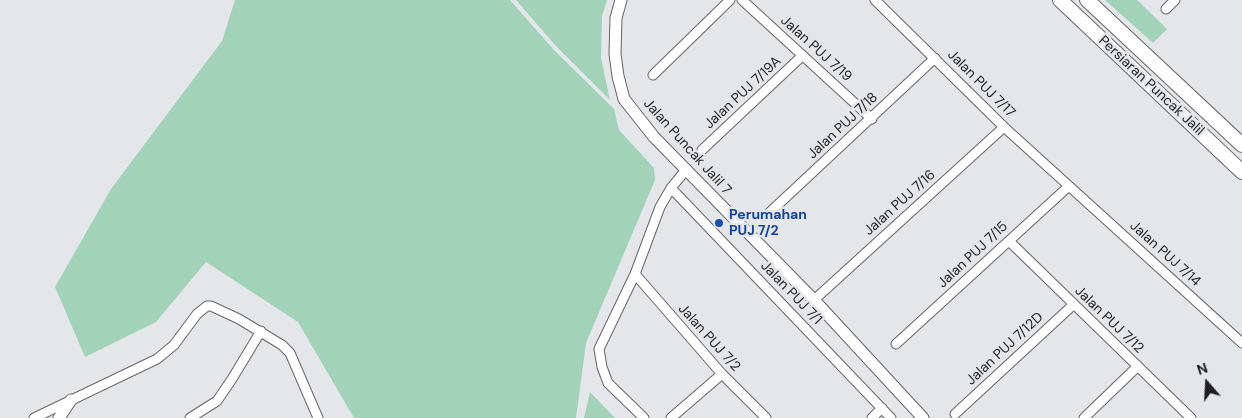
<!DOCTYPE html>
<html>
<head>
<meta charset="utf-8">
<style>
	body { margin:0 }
	#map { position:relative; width:1242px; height:418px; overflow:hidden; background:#e5e6ea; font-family:"DM Sans",sans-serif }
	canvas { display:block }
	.north { position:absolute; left:1182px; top:358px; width:50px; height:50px; -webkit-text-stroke:4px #e5e6ea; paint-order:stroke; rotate:341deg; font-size:14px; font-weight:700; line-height:20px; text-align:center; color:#1f1f20 }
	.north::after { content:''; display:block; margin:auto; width:18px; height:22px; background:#1f1f20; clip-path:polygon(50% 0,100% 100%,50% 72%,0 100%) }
</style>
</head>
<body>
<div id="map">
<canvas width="1242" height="418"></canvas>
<div class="north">N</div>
</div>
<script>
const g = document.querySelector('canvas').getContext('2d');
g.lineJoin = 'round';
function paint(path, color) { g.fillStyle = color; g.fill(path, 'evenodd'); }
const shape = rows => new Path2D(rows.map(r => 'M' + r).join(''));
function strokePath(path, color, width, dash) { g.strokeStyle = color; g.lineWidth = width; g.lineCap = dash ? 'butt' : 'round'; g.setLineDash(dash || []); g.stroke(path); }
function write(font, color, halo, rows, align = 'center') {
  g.font = font + ' "DM Sans",sans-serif'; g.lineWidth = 5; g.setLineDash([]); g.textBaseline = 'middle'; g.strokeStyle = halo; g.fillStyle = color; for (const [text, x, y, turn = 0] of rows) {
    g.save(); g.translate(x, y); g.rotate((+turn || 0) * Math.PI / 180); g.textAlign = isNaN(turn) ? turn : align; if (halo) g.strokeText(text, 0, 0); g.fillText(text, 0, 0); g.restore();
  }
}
paint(shape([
	[235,0,510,0,554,50,614,109,619,130,654,168,655,180,586,343,576,418,354,418,298,322,206,262,156,322,85,357,55,287,111,189,222,41],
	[516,0,607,0,602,16,601,58,610,100,555,45],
	[1105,0,1137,0,1167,29,1153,43],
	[590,392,615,418,584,418]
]), '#a2d3b9');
const minor = shape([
	[742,0,872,119],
	[875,0,1004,127,1242,343],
	[1166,9,1175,0],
	[653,75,730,0],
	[702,150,802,56],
	[671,188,891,418],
	[769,213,935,58],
	[1009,241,1191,418],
	[635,274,722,374,766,418],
	[814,300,1004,127],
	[896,344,1069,186],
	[955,414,1073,305],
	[34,418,157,359,174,345,197,314,207,306,211,306,239,319,282,345,290,353,318,418],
	[190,418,217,401,232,379,261,331],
	[644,418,608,383,602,367,599,349,635,274,660,207,671,188,685,171],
	[671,418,722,374],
	[872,418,882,408],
	[1084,418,1138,366]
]);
const tertiary = shape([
	[621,0,616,18,615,54,618,76,624,99,654,137,814,300,923,418],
	[59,418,71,400]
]);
const secondary = shape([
	[1060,0,1242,172],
	[1087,0,1242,145]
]);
strokePath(minor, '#656569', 11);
strokePath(tertiary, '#656569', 13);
strokePath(secondary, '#656569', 16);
strokePath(minor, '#fff', 9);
strokePath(tertiary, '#fff', 11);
strokePath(secondary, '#fff', 14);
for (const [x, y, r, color] of [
	[719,223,5,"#1a4fb4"]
]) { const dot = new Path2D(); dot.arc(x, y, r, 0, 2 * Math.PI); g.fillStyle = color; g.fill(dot); strokePath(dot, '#e5e6ea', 2); }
write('14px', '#1f1f20', '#e5e6ea', [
	["Jalan PUJ 7/19",816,49,42],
	["Jalan PUJ 7/17",981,84,45],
	["Persiaran Puncak Jalil",1151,86,43],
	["Jalan PUJ 7/19A",743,93,-43],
	["Jalan PUJ 7/18",843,126,-43],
	["Jalan Puncak Jalil 7",687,147,48],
	["Jalan PUJ 7/16",900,203,-42],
	["Jalan PUJ 7/14",1165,254,42],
	["Jalan PUJ 7/15",973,255,-43],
	["Jalan PUJ 7/1",791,293,46],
	["Jalan PUJ 7/12",1109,320,44],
	["Jalan PUJ 7/2",709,338,48],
	["Jalan PUJ 7/12D",1005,349,-43]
]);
write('bold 14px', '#164399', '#e5e6ea', [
	["Perumahan",729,215],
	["PUJ 7/2",729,231]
], 'left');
</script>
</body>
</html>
